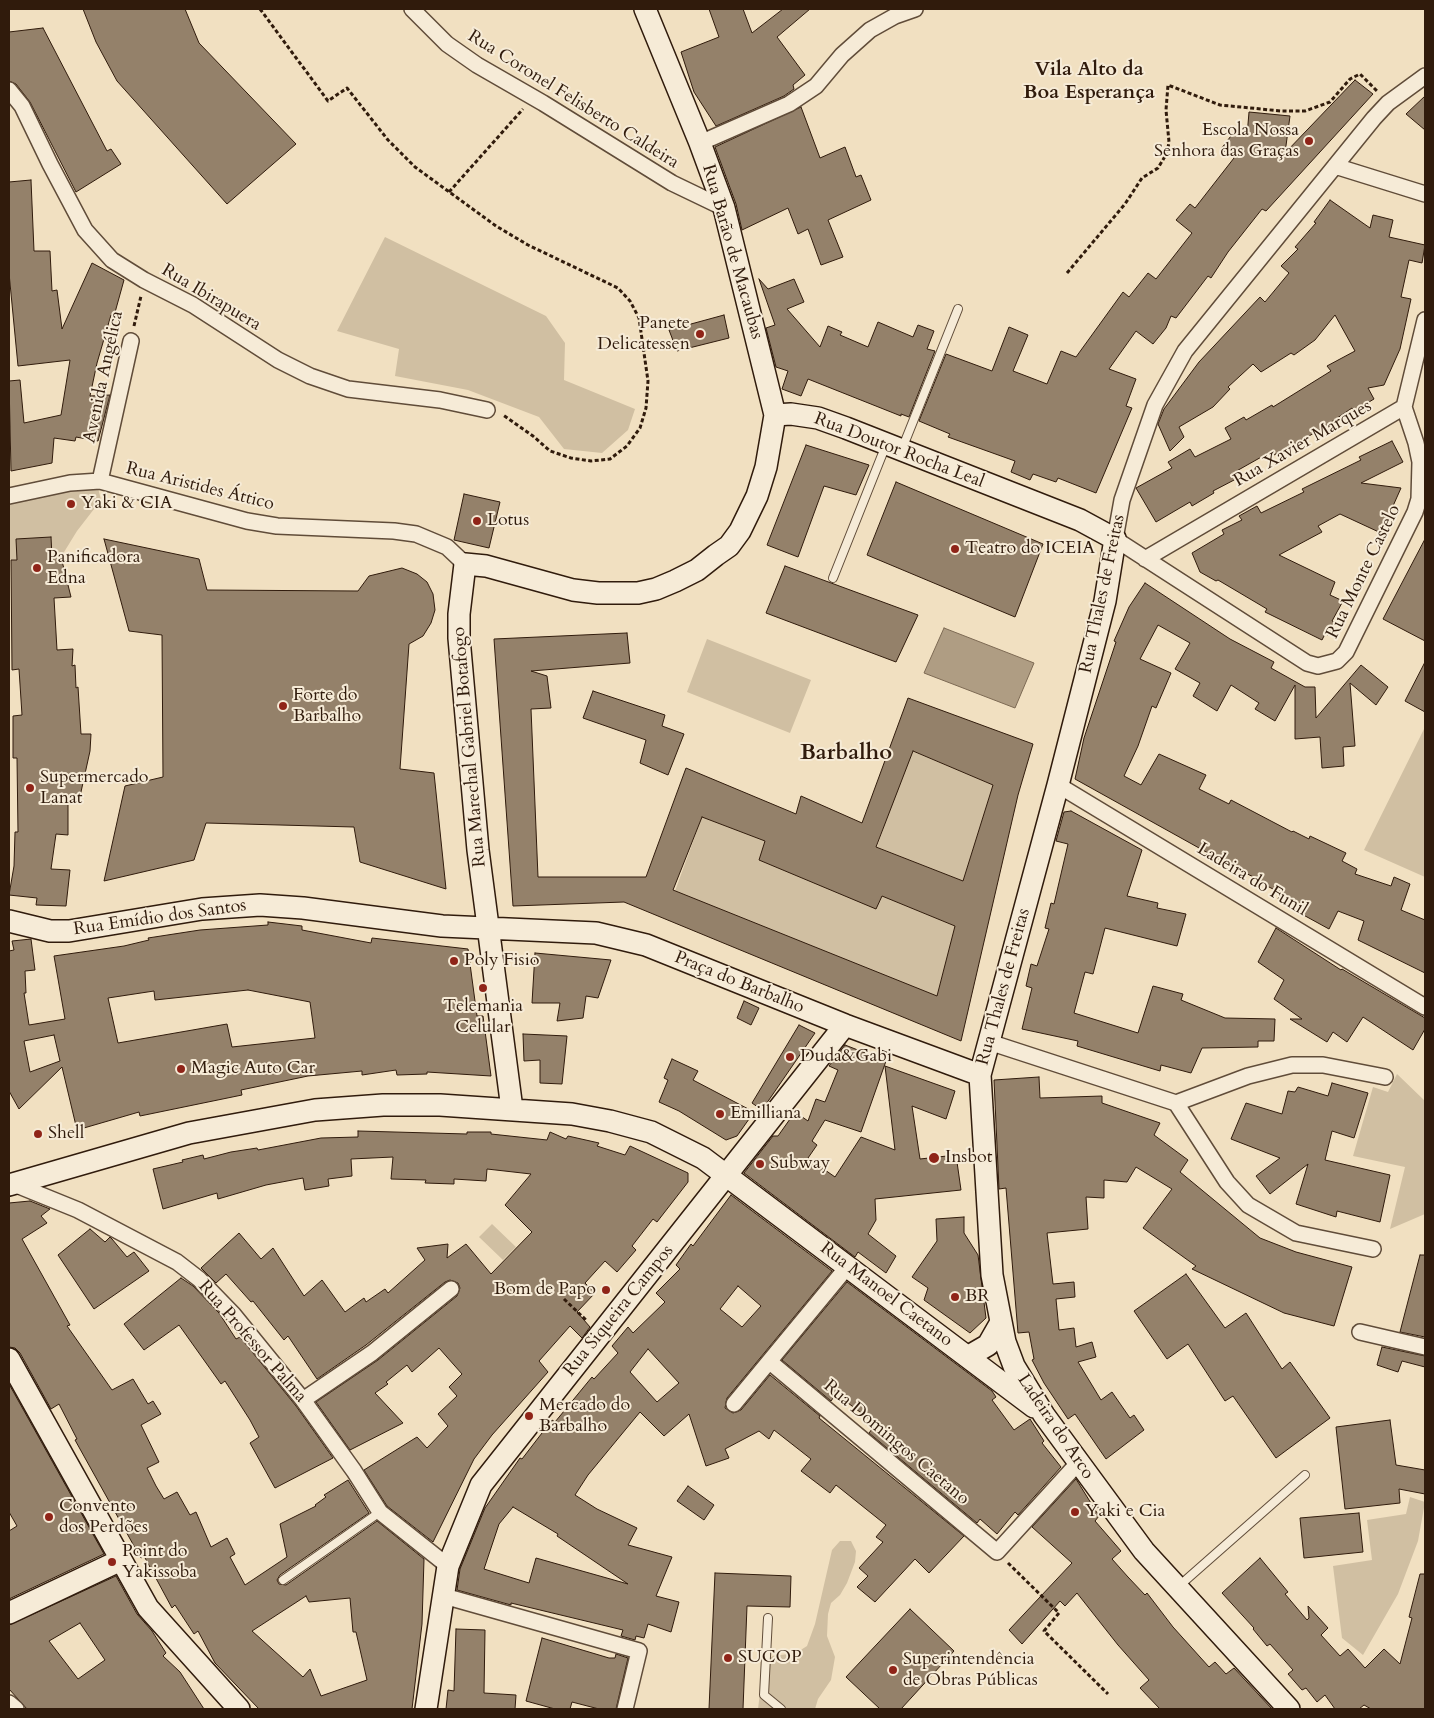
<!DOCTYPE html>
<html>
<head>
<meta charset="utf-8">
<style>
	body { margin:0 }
	#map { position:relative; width:1434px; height:1718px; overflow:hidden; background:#f1e0c1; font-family:Cardo,serif }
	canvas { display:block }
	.frame { position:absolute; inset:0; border:10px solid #301b0c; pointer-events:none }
</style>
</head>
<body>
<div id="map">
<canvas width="1434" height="1718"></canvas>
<div class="frame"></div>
</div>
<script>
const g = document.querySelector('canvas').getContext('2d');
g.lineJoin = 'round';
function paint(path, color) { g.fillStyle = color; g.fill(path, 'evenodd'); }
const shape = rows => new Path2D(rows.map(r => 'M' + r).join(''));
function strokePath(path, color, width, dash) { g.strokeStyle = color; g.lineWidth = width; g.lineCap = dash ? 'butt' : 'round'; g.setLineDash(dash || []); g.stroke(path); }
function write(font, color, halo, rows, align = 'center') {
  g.font = font + ' Cardo,serif'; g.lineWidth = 4; g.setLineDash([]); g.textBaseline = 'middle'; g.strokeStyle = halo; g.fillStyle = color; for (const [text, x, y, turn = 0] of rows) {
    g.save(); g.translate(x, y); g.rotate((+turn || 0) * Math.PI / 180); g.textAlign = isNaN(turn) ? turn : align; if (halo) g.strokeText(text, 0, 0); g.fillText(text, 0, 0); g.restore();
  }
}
paint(shape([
	[385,237,546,316,565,343,564,380,635,409,628,430,602,453,564,449,539,417,468,390,395,376,399,349,337,331],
	[98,488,101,500,77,531,61,557,9,560,9,505,23,499,81,489],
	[707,639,811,680,790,733,687,692],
	[1424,729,1425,729,1425,877,1364,850],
	[893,743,993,785,963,881,877,847,884,827,862,823],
	[702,817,765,841,759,860,876,908,882,896,955,926,937,996,675,891],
	[1397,1074,1425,1101,1425,1214,1390,1229,1405,1167,1353,1156,1373,1087,1388,1092],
	[492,1224,516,1247,503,1260,479,1237],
	[1410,1497,1425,1502,1418,1541,1398,1594,1363,1655,1342,1638,1333,1566,1372,1560,1367,1520,1406,1514],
	[840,1541,851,1541,856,1551,855,1562,847,1583,840,1595,831,1603,828,1614,827,1636,835,1657,831,1680,818,1699,815,1709,758,1709,764,1661,773,1656,796,1653,807,1646,815,1624,832,1550]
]), '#d0bfa2');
const water = shape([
	[944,628,1034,663,1015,708,924,673,944,628]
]);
paint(water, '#af9d83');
strokePath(water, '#7c6953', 1);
const building = shape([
	[83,9,185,9,199,43,296,144,227,204,117,81,96,42,83,9],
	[709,9,743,9,752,33,783,9,810,9,777,37,805,75,793,85,794,89,784,96,716,126,694,92,681,52,719,37,709,9],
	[43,28,107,151,111,149,121,164,76,192,30,102,16,84,9,81,9,32,43,28],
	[1355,80,1373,94,1266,211,1262,209,1228,252,1211,278,1208,276,1176,318,1171,316,1166,328,1153,344,1136,331,1109,369,1136,379,1126,406,1132,408,1096,493,1058,478,1056,482,1033,474,1030,480,1011,472,1015,461,948,437,950,434,919,421,946,354,992,371,1009,327,1028,335,1013,371,1047,384,1061,351,1076,357,1123,292,1129,297,1148,273,1156,279,1192,233,1176,220,1190,204,1195,208,1234,158,1221,149,1237,128,1247,136,1249,112,1290,116,1285,153,1355,80],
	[1425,96,1425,130,1406,114,1425,96],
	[801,107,820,158,845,147,856,177,861,175,871,200,828,220,843,257,821,265,808,229,798,234,788,208,742,230,736,204,715,147,801,107],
	[31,180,34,251,50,251,52,291,57,290,62,329,92,263,124,280,114,316,111,315,97,363,90,396,110,395,98,441,76,437,75,441,54,438,52,463,11,471,9,381,20,380,24,423,61,415,70,360,18,366,9,273,9,182,31,180],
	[1330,200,1370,228,1373,215,1393,220,1389,237,1425,245,1422,263,1409,260,1401,297,1411,299,1400,349,1384,385,1368,388,1374,399,1354,411,1352,408,1318,431,1274,455,1272,451,1233,473,1236,479,1213,491,1214,493,1192,506,1190,502,1156,522,1136,488,1172,468,1168,462,1190,449,1195,457,1231,439,1225,428,1244,417,1246,420,1272,405,1273,407,1331,371,1327,366,1355,351,1335,315,1315,340,1294,355,1291,353,1261,372,1253,364,1228,387,1230,389,1213,407,1179,427,1184,437,1170,451,1158,424,1164,409,1199,362,1260,297,1265,302,1289,273,1281,266,1298,249,1295,247,1316,223,1314,222,1330,200],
	[759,279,768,289,794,279,804,302,787,309,820,347,828,326,842,332,840,335,868,347,878,322,913,337,918,325,934,331,927,349,935,351,909,417,901,414,901,416,808,379,801,396,782,389,788,371,776,367,766,328,775,325,759,279],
	[724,315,729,338,677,351,669,330,724,315],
	[1392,441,1403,462,1361,483,1401,488,1381,533,1340,514,1318,526,1322,532,1279,555,1335,582,1330,595,1343,601,1332,621,1335,622,1328,635,1325,634,1322,640,1265,612,1267,609,1218,580,1216,581,1200,572,1192,553,1224,534,1222,530,1242,520,1239,516,1257,506,1261,513,1304,492,1302,489,1361,460,1359,457,1392,441],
	[806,445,869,465,856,495,824,486,798,557,767,545,806,445],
	[896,482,1043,544,1015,617,867,555,896,482],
	[464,494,500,502,489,548,454,540,464,494],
	[51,537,52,557,61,557,71,597,54,598,57,650,73,649,72,666,75,665,76,688,78,687,81,734,91,734,90,751,79,801,68,801,68,835,56,834,51,869,70,870,66,906,36,905,37,898,9,895,14,866,15,832,18,832,17,758,13,758,13,716,22,715,19,669,12,670,11,560,17,560,16,539,51,537],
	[104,539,199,559,207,590,358,591,369,576,402,568,417,574,427,582,433,594,435,610,431,623,423,636,409,644,400,769,434,773,446,889,360,862,354,827,206,823,194,860,104,881,125,786,163,777,162,635,129,631,104,539],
	[1425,539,1425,641,1383,619,1425,539],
	[785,566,918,615,896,662,766,613,785,566],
	[1145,583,1230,639,1274,662,1271,668,1305,687,1315,687,1316,718,1361,665,1388,687,1376,705,1350,683,1355,746,1343,747,1344,766,1322,768,1320,737,1295,739,1295,685,1275,721,1255,709,1259,703,1231,685,1217,711,1193,696,1200,683,1175,669,1190,643,1158,625,1140,659,1171,673,1156,708,1152,706,1138,746,1124,776,1141,785,1159,754,1206,775,1199,789,1229,804,1231,800,1292,832,1293,831,1309,839,1310,836,1346,853,1342,861,1357,869,1355,874,1391,886,1394,877,1410,884,1401,910,1425,920,1425,973,1358,940,1364,921,1338,911,1329,929,1287,906,1278,899,1281,893,1265,885,1266,883,1235,868,1075,779,1084,738,1116,642,1114,641,1129,607,1145,583],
	[627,633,630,663,531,671,547,676,551,708,531,709,538,877,646,877,686,768,796,814,801,796,862,823,908,698,1033,744,1018,795,961,1041,624,902,513,906,494,639,627,633],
	[913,751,993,785,963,881,876,847,913,751],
	[702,817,765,841,759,860,876,909,882,896,955,926,937,996,673,890,702,817],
	[1425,662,1425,712,1405,701,1425,662],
	[593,691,665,715,662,726,684,734,668,775,640,763,646,740,583,718,593,691],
	[1071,811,1142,850,1127,896,1158,903,1157,908,1186,914,1177,946,1105,928,1093,974,1085,972,1074,1013,1138,1033,1153,986,1183,994,1181,1000,1225,1018,1275,1019,1274,1041,1258,1041,1258,1047,1202,1048,1191,1073,1161,1065,1160,1071,1077,1046,1078,1041,1022,1029,1032,988,1026,986,1031,964,1037,966,1049,929,1045,928,1051,903,1054,904,1068,844,1056,841,1064,812,1071,811],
	[268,922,302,926,302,930,371,943,372,938,468,949,477,1016,483,1016,491,1076,427,1072,427,1074,397,1075,396,1070,362,1075,362,1071,308,1076,241,1090,242,1095,140,1116,139,1112,77,1130,62,1067,19,1109,9,1091,9,951,14,950,12,941,31,939,35,970,25,971,26,993,24,993,29,1025,65,1019,54,956,124,946,149,940,148,938,200,930,268,925,268,922],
	[248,990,310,1002,315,1038,232,1047,227,1024,118,1043,108,998,154,991,155,1000,248,990],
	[54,1035,60,1061,30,1072,24,1041,54,1035],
	[1276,928,1341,970,1342,969,1425,1018,1425,1029,1413,1050,1363,1017,1347,1042,1333,1032,1327,1042,1290,1019,1302,1019,1274,999,1284,980,1258,962,1276,928],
	[535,953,611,960,598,998,586,996,583,1018,557,1021,560,1003,532,1003,535,953],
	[744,1001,759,1008,751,1025,737,1018,744,1001],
	[799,1025,815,1033,762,1110,752,1103,799,1025],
	[523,1034,567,1036,562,1084,540,1083,540,1060,524,1061,523,1034],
	[845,1045,886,1061,861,1132,825,1120,812,1141,817,1145,808,1158,835,1177,861,1137,895,1150,885,1066,955,1091,946,1119,912,1106,920,1159,956,1155,961,1190,875,1199,876,1220,868,1234,896,1256,886,1273,858,1252,855,1257,744,1173,773,1136,778,1136,795,1112,808,1121,816,1099,825,1102,838,1070,829,1066,845,1045],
	[672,1059,698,1071,693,1080,754,1112,737,1136,726,1140,679,1111,659,1102,668,1080,664,1078,672,1059],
	[1039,1077,1040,1098,1102,1096,1102,1103,1160,1123,1154,1135,1188,1160,1180,1172,1260,1238,1296,1252,1352,1267,1334,1326,1284,1313,1192,1269,1196,1266,1143,1228,1172,1189,1136,1167,1127,1182,1104,1180,1104,1198,1086,1197,1088,1229,1047,1233,1053,1284,1074,1282,1075,1297,1056,1299,1059,1330,1074,1328,1076,1347,1092,1342,1096,1357,1078,1362,1101,1400,1112,1392,1130,1418,1134,1415,1144,1430,1106,1459,1075,1414,1068,1419,1044,1383,1032,1360,1034,1359,1029,1332,1018,1333,1006,1188,999,1189,994,1080,1039,1077],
	[1332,1083,1368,1093,1354,1138,1332,1131,1325,1160,1390,1175,1380,1222,1337,1211,1336,1217,1296,1204,1308,1164,1270,1194,1256,1176,1280,1158,1231,1139,1246,1103,1282,1114,1288,1091,1295,1092,1298,1087,1328,1096,1332,1083],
	[358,1131,467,1134,467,1132,491,1132,491,1134,547,1140,550,1132,566,1139,568,1136,599,1143,597,1146,625,1155,630,1146,688,1173,688,1182,657,1222,653,1219,632,1246,636,1250,617,1272,605,1261,585,1283,595,1293,577,1312,590,1327,582,1338,570,1326,539,1361,548,1372,492,1435,474,1459,433,1542,387,1506,364,1470,417,1437,427,1448,448,1426,438,1414,457,1396,449,1387,462,1374,439,1348,412,1372,407,1365,386,1382,388,1384,375,1393,403,1423,350,1450,316,1402,378,1360,457,1296,460,1288,458,1283,450,1280,445,1282,366,1345,317,1379,288,1336,284,1340,253,1301,251,1302,226,1274,216,1283,201,1268,239,1233,261,1259,273,1248,304,1296,322,1280,345,1312,364,1298,366,1302,385,1289,388,1293,425,1260,417,1248,448,1244,447,1258,466,1244,491,1274,532,1232,505,1205,531,1174,487,1169,486,1181,454,1179,454,1184,425,1183,426,1180,391,1179,393,1157,351,1159,352,1176,328,1179,329,1186,305,1190,303,1178,266,1185,218,1199,217,1193,163,1209,153,1169,183,1162,182,1160,203,1155,204,1159,231,1152,257,1148,258,1150,321,1138,358,1137,358,1131],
	[731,1195,832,1271,727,1398,725,1408,733,1413,741,1410,770,1375,820,1416,819,1418,964,1536,929,1573,915,1559,875,1602,857,1587,868,1576,859,1568,883,1542,876,1537,886,1525,836,1485,830,1493,801,1471,811,1459,774,1430,769,1439,759,1431,725,1449,729,1458,706,1466,689,1414,664,1436,640,1412,588,1475,575,1495,597,1509,637,1528,628,1545,672,1557,656,1596,679,1602,671,1632,648,1624,644,1638,636,1636,635,1640,621,1636,623,1630,511,1603,511,1605,457,1590,460,1569,485,1508,520,1458,522,1459,552,1420,555,1422,592,1377,594,1379,618,1353,612,1346,628,1327,633,1333,665,1302,656,1293,680,1269,676,1265,691,1244,693,1246,731,1195],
	[738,1286,761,1306,742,1327,720,1309,738,1286],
	[648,1349,679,1383,657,1402,630,1372,648,1349],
	[513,1507,558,1534,557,1536,628,1584,536,1558,529,1583,484,1569,499,1524,513,1507],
	[30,1201,50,1209,41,1216,47,1223,22,1239,70,1325,67,1326,112,1390,133,1379,148,1404,153,1401,161,1414,141,1425,159,1462,147,1468,156,1486,164,1499,177,1492,190,1515,196,1512,211,1547,227,1538,235,1554,230,1557,245,1585,287,1557,280,1524,316,1506,315,1505,326,1497,324,1495,348,1480,369,1513,280,1575,277,1580,279,1584,286,1585,377,1521,424,1559,422,1624,412,1709,259,1709,215,1663,198,1631,194,1634,175,1605,172,1608,144,1556,141,1558,134,1546,75,1440,77,1439,59,1404,51,1409,20,1353,15,1348,9,1347,9,1203,30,1201],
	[306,1596,309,1602,350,1598,353,1632,356,1632,367,1680,321,1696,310,1669,303,1677,252,1631,306,1596],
	[964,1217,964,1233,978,1255,986,1318,970,1333,924,1300,928,1288,912,1277,937,1241,936,1219,964,1217],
	[90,1229,105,1242,110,1237,112,1239,127,1257,134,1252,149,1271,94,1309,58,1255,90,1229],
	[1420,1255,1425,1255,1425,1337,1400,1332,1420,1255],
	[1186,1274,1225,1328,1246,1313,1282,1369,1290,1362,1330,1418,1276,1458,1233,1396,1225,1401,1188,1344,1167,1359,1134,1311,1186,1274],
	[181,1278,193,1286,219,1313,236,1339,240,1337,296,1406,333,1458,275,1488,250,1443,259,1437,250,1420,225,1381,221,1384,179,1325,144,1350,124,1324,181,1278],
	[847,1282,992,1391,996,1397,992,1400,1014,1430,1030,1419,1044,1441,1042,1443,1061,1467,1018,1515,1015,1512,997,1534,980,1519,977,1523,869,1433,876,1424,836,1394,831,1401,782,1360,847,1282],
	[1382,1347,1425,1356,1425,1367,1402,1361,1398,1372,1377,1365,1382,1347],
	[9,1384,104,1554,9,1599,9,1531,17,1526,9,1512,9,1384],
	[1390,1420,1396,1465,1425,1470,1425,1494,1399,1489,1400,1503,1345,1509,1336,1427,1390,1420],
	[1076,1479,1099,1516,1095,1521,1121,1551,1112,1559,1128,1577,1145,1595,1147,1593,1173,1627,1209,1667,1215,1662,1226,1674,1234,1668,1272,1709,1160,1709,1140,1688,1149,1680,1118,1645,1077,1593,1065,1606,1060,1601,1022,1644,1009,1630,1072,1563,1032,1527,1076,1479],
	[688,1486,714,1505,704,1520,677,1501,688,1486],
	[1359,1513,1363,1552,1304,1558,1300,1518,1359,1513],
	[1260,1558,1288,1592,1285,1594,1307,1620,1309,1618,1308,1606,1328,1628,1321,1635,1340,1656,1348,1649,1365,1668,1384,1649,1400,1664,1412,1618,1409,1617,1420,1574,1425,1574,1425,1709,1371,1709,1364,1705,1359,1709,1335,1709,1325,1695,1317,1702,1306,1688,1302,1690,1288,1674,1293,1670,1270,1644,1267,1646,1253,1629,1254,1628,1222,1593,1260,1558],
	[715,1573,791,1576,790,1607,747,1606,743,1709,709,1709,715,1573],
	[116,1576,137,1614,152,1631,166,1653,163,1656,180,1672,204,1709,27,1709,9,1689,9,1625,116,1576],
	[80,1623,105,1660,78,1679,49,1641,80,1623],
	[910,1609,954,1651,901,1709,880,1709,846,1677,910,1609],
	[456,1629,485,1630,484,1693,516,1695,515,1709,446,1709,448,1690,454,1691,456,1629],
	[542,1638,609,1658,615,1658,616,1654,628,1658,616,1709,599,1709,572,1702,570,1709,555,1709,526,1701,542,1638]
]);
paint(building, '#94816a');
strokePath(building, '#301b0c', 1);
const lane = shape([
	[902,449,958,309],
	[833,578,886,445],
	[283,1580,380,1512],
	[1179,1586,1305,1475],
	[768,1618,764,1695,781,1709]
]);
const street = shape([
	[412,9,447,44,477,65,543,103,672,183,724,208],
	[9,90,22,106,50,164,85,230,112,260,144,280,193,305,278,360,310,376,348,389,440,400,487,410],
	[700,143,789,104,816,86,842,55,870,30,895,16,915,9],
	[1335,166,1425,194],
	[1404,407,1416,443,1420,462,1419,499,1415,512,1346,652,1337,661,1318,666,1307,663,1115,539,1122,500,1155,405,1185,351,1374,118,1388,103,1425,76],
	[100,481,131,341],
	[9,496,70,483,100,481,247,521,277,526,394,531,416,534,447,547,465,564],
	[1145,559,1404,407,1425,320],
	[1058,785,1425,1007],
	[989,1042,1176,1103],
	[1176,1103,1227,1182,1248,1205,1296,1233,1373,1249],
	[1176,1103,1248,1076,1292,1065,1323,1065,1385,1077],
	[14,1184,78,1210,177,1262,199,1279,233,1314,303,1400,354,1471,380,1512,448,1566],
	[1360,1332,1425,1347],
	[770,1362,997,1552,1078,1463],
	[303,1400,372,1353,451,1289],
	[734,1404,848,1266],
	[444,1596,639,1651,625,1709],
	[9,1703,16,1709]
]);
const secondary = shape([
	[775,415,791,414,818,418,846,428,1080,520,1115,539,1105,601,1058,785,980,1075,992,1275,1005,1342,1014,1366,1044,1415,1144,1551,1289,1709],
	[9,921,50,931,69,931,202,909,260,905,303,908,442,926,596,933,646,945,845,1025,980,1075],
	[512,1109,478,850,459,638,459,614,465,564,486,566,573,590,598,593,638,593,656,589,675,581,697,570,716,555,729,546,740,531,757,496,766,467,775,415,724,208,700,143,645,9],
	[9,1185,189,1133,315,1110,383,1105,440,1105,572,1114,610,1121,651,1132,703,1158,1034,1407],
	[969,1356,988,1345,1000,1324],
	[9,1359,148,1608,239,1709],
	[9,1613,121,1560],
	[426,1709,448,1566,481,1485,845,1025]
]);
strokePath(lane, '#604c39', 10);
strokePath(street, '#604c39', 18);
strokePath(secondary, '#301b0c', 24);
strokePath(shape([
	[260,9,328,101,347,88,388,140,415,167,496,226,528,245,618,288,630,301,639,318,648,381,646,408,640,428,627,446,610,459,591,461,571,458,550,451,533,436,503,415],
	[449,192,523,109],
	[1067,273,1125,204,1142,178,1158,168,1167,153,1169,142,1166,110,1168,85,1220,105,1281,111,1305,111,1330,102,1350,79,1360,74,1377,91],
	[134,326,141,296],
	[564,1299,586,1320],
	[1008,1563,1059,1613,1044,1631,1108,1694]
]), '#301b0c', 3, [4, 2.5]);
strokePath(lane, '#f6ebd7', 8);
strokePath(street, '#f6ebd7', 15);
strokePath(secondary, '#f6ebd7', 21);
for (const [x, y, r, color] of [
	[1309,141,5,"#8f2418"],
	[700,334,5,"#8f2418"],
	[71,504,5,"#8f2418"],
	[477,521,5,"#8f2418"],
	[955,549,5,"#8f2418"],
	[37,568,5,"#8f2418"],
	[283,706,5,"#8f2418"],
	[30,788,5,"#8f2418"],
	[454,961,5,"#8f2418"],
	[483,988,5,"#8f2418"],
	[790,1057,5,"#8f2418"],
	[181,1069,5,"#8f2418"],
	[720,1114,5,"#8f2418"],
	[38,1134,5,"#8f2418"],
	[934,1158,6,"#8f2418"],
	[760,1164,5,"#8f2418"],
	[606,1290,5,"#8f2418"],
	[955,1297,5,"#8f2418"],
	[529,1416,5,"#8f2418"],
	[1075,1512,5,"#8f2418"],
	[49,1517,5,"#8f2418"],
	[112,1562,5,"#8f2418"],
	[728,1658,5,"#8f2418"],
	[893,1670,5,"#8f2418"]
]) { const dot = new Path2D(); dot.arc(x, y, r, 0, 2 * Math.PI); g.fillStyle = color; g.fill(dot); strokePath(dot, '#f6ebd7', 2); }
write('18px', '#301b0c', '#f6ebd7', [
	["Rua Coronel Felisberto Caldeira",573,100,32],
	["Rua Barão de Macaubas",732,252,74],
	["Rua Ibirapuera",211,298,31],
	["Avenida Angélica",104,377,-78],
	["Rua Xavier Marques",1303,444,-30],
	["Rua Doutor Rocha Leal",899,451,21],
	["Rua Aristides Áttico",200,487,14],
	["Rua Monte Castelo",1364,572,-64],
	["Rua Thales de Freitas",1103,594,-78],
	["Rua Marechal Gabriel Botafogo",470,747,-95],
	["Ladeira do Funil",1252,880,31],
	["Rua Emídio dos Santos",160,918,-8],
	["Praça do Barbalho",739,983,22],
	["Rua Thales de Freitas",1004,987,-75],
	["Rua Manoel Caetano",886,1295,37],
	["Rua Siqueira Campos",619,1311,-51],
	["Rua Professor Palma",252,1342,49],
	["Ladeira do Arco",1055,1427,56],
	["Rua Domingos Caetano",896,1443,40]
]);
write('18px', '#301b0c', '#f6ebd7', [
	["Escola Nossa",1299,131,"right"],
	["Senhora das Graças",1299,152,"right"],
	["Panete",690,324,"right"],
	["Delicatessen",690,345,"right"],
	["Yaki & CIA",81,504],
	["Lotus",487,521],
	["Teatro do ICEIA",965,549],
	["Panificadora",47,558],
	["Edna",47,579],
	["Forte do",293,696],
	["Barbalho",293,717],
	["Supermercado",40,778],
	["Lanat",40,799],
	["Poly Fisio",464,961],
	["Telemania",483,1007,"center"],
	["Celular",483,1028,"center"],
	["Duda&Gabi",800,1057],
	["Magic Auto Car",191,1069],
	["Emilliana",730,1114],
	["Shell",48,1134],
	["Insbot",945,1158],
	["Subway",770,1164],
	["Bom de Papo",596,1290,"right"],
	["BR",965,1297],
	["Mercado do",539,1406],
	["Barbalho",539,1427],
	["Convento",59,1507],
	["dos Perdões",59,1528],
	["Yaki e Cia",1085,1512],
	["Point do",122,1552],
	["Yakissoba",122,1573],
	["SUCOP",738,1658],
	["Superintendência",903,1660],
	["de Obras Públicas",903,1681]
], 'left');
write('bold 20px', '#301b0c', '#f6ebd7', [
	["Vila Alto da",1089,70],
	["Boa Esperança",1089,93]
]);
write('bold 22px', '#301b0c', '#f6ebd7', [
	["Barbalho",846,754]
]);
</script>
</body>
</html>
